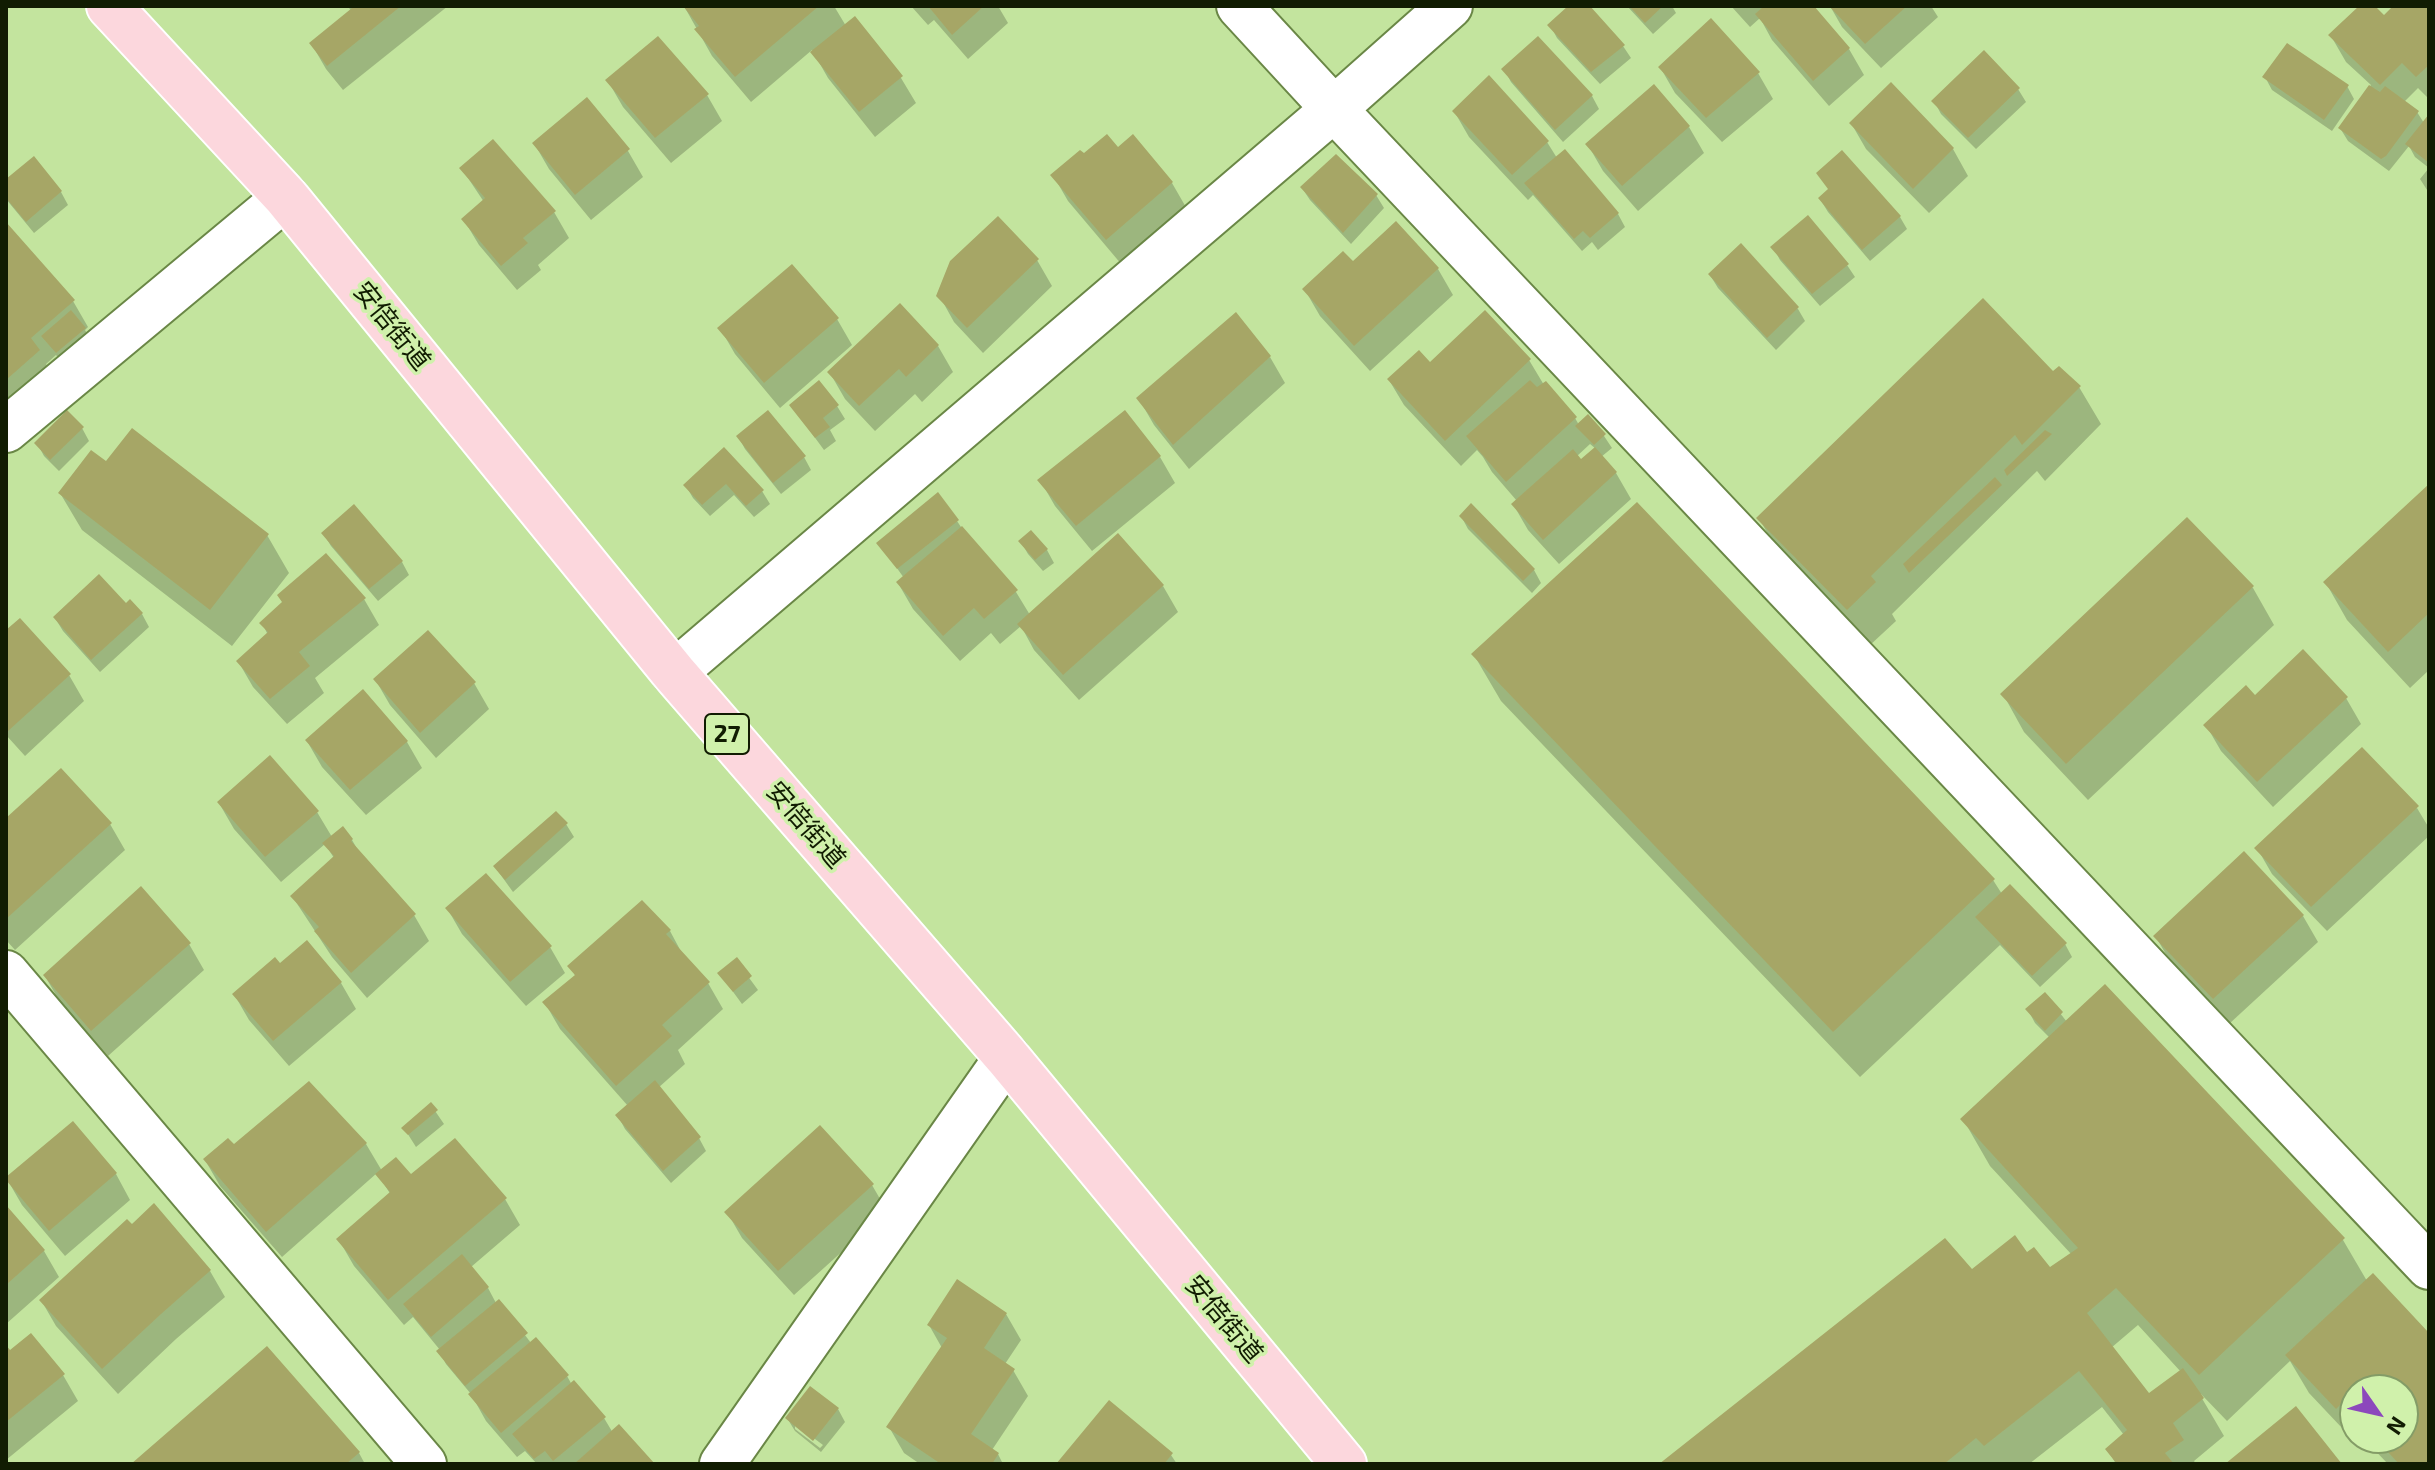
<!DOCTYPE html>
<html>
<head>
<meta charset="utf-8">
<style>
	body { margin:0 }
	#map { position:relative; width:2435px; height:1470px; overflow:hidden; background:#c3e49e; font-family:"Exo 2",sans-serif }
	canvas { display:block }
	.frame { position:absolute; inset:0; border:8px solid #111c02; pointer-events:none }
	.north { position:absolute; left:2339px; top:1374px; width:80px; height:80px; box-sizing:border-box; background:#d0f1ab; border:2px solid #849c67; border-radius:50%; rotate:124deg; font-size:22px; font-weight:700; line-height:32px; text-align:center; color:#111c02 }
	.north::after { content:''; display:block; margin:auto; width:28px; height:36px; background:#8c48bc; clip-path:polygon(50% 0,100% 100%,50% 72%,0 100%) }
</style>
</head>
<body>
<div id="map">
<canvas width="2435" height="1470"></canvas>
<div class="frame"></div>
<div class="north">N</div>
</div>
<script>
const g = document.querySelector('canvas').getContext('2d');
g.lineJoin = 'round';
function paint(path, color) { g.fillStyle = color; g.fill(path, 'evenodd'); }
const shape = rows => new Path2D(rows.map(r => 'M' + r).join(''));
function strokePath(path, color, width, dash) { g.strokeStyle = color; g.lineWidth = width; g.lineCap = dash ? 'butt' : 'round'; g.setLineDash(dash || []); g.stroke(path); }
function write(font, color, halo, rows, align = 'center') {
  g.font = font + ' "Exo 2","Noto Sans JP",sans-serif'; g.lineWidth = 7; g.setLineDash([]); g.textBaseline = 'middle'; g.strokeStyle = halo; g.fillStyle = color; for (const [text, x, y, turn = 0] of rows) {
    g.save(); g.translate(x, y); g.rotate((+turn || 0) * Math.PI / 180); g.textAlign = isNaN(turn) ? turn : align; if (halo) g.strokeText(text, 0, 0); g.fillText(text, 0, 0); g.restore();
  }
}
paint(shape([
	[348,6,448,6,343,90,326,69,311,43,351,11],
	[684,6,834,6,846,26,854,19,901,78,916,103,875,137,828,78,812,50,751,102,712,56],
	[911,6,998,6,1008,23,968,59,934,20,928,25],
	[1572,6,1588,6,1623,46,1631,58,1600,84,1557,38,1550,25],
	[1627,6,1672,6,1676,13,1653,34],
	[1731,6,1811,6,1849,49,1864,75,1829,106,1772,40,1760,18,1750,27],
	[1830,6,1931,6,1938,17,1881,68,1842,27],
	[2362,6,2372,6,2384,18,2396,6,2429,6,2429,99,2418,88,2404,102,2417,112,2424,123,2429,117,2429,193,2420,179,2429,168,2415,157,2409,146,2389,171,2348,141,2340,128,2371,85,2346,62,2331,36],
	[1538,38,1592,96,1599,109,1563,142,1511,82,1504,69],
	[1660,67,1758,73,1773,99,1722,142,1675,93],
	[2265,77,2347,86,2354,99,2332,131,2272,90],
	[608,81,707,95,722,121,671,163,623,107],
	[1891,85,1953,149,1968,176,1929,213,1866,149,1851,123],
	[2018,89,2026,102,1976,149,1941,114,1934,101],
	[1454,111,1547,142,1557,158,1618,214,1625,227,1598,250,1592,242,1582,251,1533,195,1528,200,1469,137],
	[1689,127,1704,153,1638,211,1603,171,1588,145],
	[534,143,628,151,643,177,591,220,549,169],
	[1118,150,1172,183,1187,209,1122,265,1068,201,1053,175,1084,156],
	[33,159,61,192,68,205,34,233,6,199,6,181],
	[462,169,554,212,569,238,538,265,541,270,517,290,479,245,464,220,484,202],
	[1302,188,1376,195,1384,208,1351,244,1310,200],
	[1820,199,1900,217,1907,229,1870,261,1828,212],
	[1396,224,1438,269,1453,295,1370,371,1320,316,1305,290,1352,264],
	[6,225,73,301,88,327,85,330,92,342,64,365,56,355,46,364,54,377,6,404],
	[1741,246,1798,309,1805,321,1776,350,1718,288,1710,275],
	[1773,247,1847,265,1855,277,1820,306,1780,260],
	[1037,260,1052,286,983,353,954,322,939,295],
	[900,306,938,346,953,372,922,402,915,394,875,431,845,399,830,373],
	[837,319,852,345,780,408,735,354,720,328],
	[1270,357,1285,383,1189,469,1154,425,1139,399],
	[1529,360,1544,385,1575,418,1579,425,1588,417,1604,436,1612,448,1601,457,1616,473,1631,499,1559,564,1528,530,1513,504,1517,501,1492,472,1483,457,1477,450,1461,466,1404,405,1389,380,1430,365],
	[1590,444,1596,449,1580,462,1576,457],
	[2053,374,2079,387,2101,424,2045,481,2037,471,1892,614,1896,621,1869,646,1780,556,1759,518],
	[791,405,837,406,845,419,830,430,836,441,824,450],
	[82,428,89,441,59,471,44,456,37,443],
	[738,436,804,457,811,470,781,494,745,449],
	[724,450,762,491,770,504,754,517,734,495,710,516,693,498,686,486],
	[1160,457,1175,483,1092,551,1055,506,1040,480],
	[107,464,267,535,289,573,232,646,82,530,60,493],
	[2429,487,2429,670,2410,688,2347,620,2326,583],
	[354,507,402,562,409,575,378,601,331,546,323,533],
	[1461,516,1534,570,1541,583,1532,593,1468,529],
	[2187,519,2253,588,2274,625,2088,800,2024,732,2003,694],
	[957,521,963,530,1016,592,1030,615,1163,586,1178,612,1079,700,1034,650,1021,626,1000,644,991,633,960,661,913,609,898,583,904,578,879,543],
	[1031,533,1047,550,1054,563,1043,571,1028,554,1021,542],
	[364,599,379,625,315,678,324,693,287,724,253,687,238,661,268,635,262,623],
	[126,605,142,614,149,627,100,672,63,631,55,618],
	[6,633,69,675,84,701,25,756,6,735],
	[1474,655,1993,880,2002,894,2065,944,2072,957,2040,987,2000,945,1860,1077,1501,701],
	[375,679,474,683,489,709,436,758,390,705],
	[363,692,407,742,422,768,366,815,322,767,307,741],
	[2255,698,2346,698,2361,724,2273,807,2221,751,2206,725],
	[219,803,317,812,332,837,352,840,359,852,414,915,429,941,367,998,332,957,292,896,334,858,325,844,281,882,234,829],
	[2417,808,2429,828,2429,836,2327,931,2272,874,2257,848],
	[556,814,566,824,574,837,513,892,495,867],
	[6,820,110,824,125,850,15,950,6,940],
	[642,902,670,931,684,957,708,983,723,1009,678,1050,685,1064,658,1088,699,1138,706,1151,671,1183,625,1129,618,1116,628,1106,560,1029,545,1003,576,977,570,966],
	[447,908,550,947,565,973,526,1006,462,934],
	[2303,916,2318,942,2229,1024,2171,963,2156,937],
	[189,944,204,970,108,1056,60,1002,45,976],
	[736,960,758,990,742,1004,720,974],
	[280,965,341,983,356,1009,289,1066,249,1020,234,994],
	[2105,987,2343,1240,2367,1281,2429,1336,2429,1464,2388,1464,2365,1440,2359,1446,2309,1393,2290,1361,2227,1421,2201,1394,2200,1395,2224,1436,2194,1461,2196,1464,2116,1464,2108,1450,2124,1435,2102,1407,2029,1464,1662,1464,1981,1286,2027,1254,2050,1270,2072,1255,1990,1166,1963,1119,2050,1038,2035,1023,2028,1010,2045,994,2067,1022],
	[2138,1325,2181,1372,2149,1396,2111,1348],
	[2355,1390,2403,1390,2403,1438,2355,1438],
	[309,1084,366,1144,382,1171,410,1176,505,1199,520,1225,471,1267,488,1288,496,1303,499,1301,531,1343,567,1376,572,1385,604,1418,613,1433,652,1464,537,1464,525,1451,517,1457,486,1421,471,1394,446,1364,439,1351,440,1350,413,1317,404,1325,354,1266,339,1240,391,1195,377,1173,282,1257,220,1186,205,1160,234,1147],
	[431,1105,444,1124,416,1147,404,1128],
	[116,1174,130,1200,65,1256,22,1205,7,1179],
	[872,1185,887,1211,794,1295,742,1238,727,1212],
	[154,1206,210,1271,225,1297,176,1339,118,1394,56,1326,41,1300],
	[6,1208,44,1251,59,1277,6,1324],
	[1006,1314,1021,1340,1005,1364,1013,1370,1028,1396,992,1450,998,1454,1003,1464,920,1464,904,1453,889,1427,942,1348,929,1325],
	[31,1336,63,1375,78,1401,6,1460,6,1349,9,1353],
	[267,1349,359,1453,365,1464,134,1464],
	[838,1409,845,1422,821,1452,795,1431,787,1418],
	[795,1424,823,1445,820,1448,795,1429],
	[1171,1455,1177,1464,1058,1464]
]), '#0003');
paint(shape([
	[351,6,401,6,327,66,309,43,352,8],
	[683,6,819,6,735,77,694,29,699,26],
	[928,6,984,6,952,35],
	[1568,6,1590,6,1625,45,1591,72,1547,25],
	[1629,6,1663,6,1645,23],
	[1764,6,1814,6,1850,48,1813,81,1755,14],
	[1829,6,1907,6,1865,44],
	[2359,6,2375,6,2384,15,2393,6,2429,6,2429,65,2416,77,2402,63,2380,85,2328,35],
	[855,16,903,76,859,112,810,52],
	[1711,18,1760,72,1706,118,1658,67],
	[658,36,709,94,655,138,605,80],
	[1538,36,1593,95,1555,130,1501,69],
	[2287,43,2349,85,2324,120,2262,77],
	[1984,50,2020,88,1968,138,1931,101],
	[1489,75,1549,141,1512,175,1452,111],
	[1891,82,1954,148,1913,189,1849,123],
	[1654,84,1690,126,1622,186,1585,144],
	[2369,85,2380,92,2385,86,2419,111,2386,156,2381,159,2338,128],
	[587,97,630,149,575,195,532,143],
	[2429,114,2429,163,2405,144],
	[1107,134,1118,147,1133,134,1173,182,1106,240,1050,175,1080,150,1084,153],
	[493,139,556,211,523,238,528,243,501,266,461,219,485,198,459,168],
	[1565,149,1619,213,1590,238,1583,231,1574,239,1524,183],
	[1842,150,1901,216,1862,250,1818,198,1828,189,1816,173],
	[1336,154,1378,194,1343,233,1300,187],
	[34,156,62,191,26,222,6,198,6,179],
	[1808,215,1849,264,1812,294,1770,247],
	[998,216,1039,259,967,328,936,296,950,261],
	[1396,221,1439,268,1354,346,1302,289,1343,251,1353,261],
	[6,222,75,300,31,338,40,350,6,380],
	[1741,243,1799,307,1767,338,1708,274],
	[792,264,839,318,764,383,717,328],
	[1983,298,2053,371,2059,366,2081,386,2022,445,2015,435,1871,576,1876,582,1847,610,1756,518],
	[900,303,939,345,906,377,899,369,859,406,827,372],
	[71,310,86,328,56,353,41,336],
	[1485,310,1531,359,1445,441,1387,379,1419,350,1430,362],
	[1236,312,1271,356,1173,445,1136,398],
	[819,380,839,405,823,418,830,427,815,438,789,405],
	[1530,380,1537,387,1546,381,1577,417,1506,482,1466,436],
	[67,410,84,427,50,460,34,443],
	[768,410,806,456,773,483,736,436],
	[1125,410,1161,456,1076,526,1037,480],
	[1588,414,1606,434,1594,445,1575,426],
	[132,428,269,534,210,610,58,493,91,450,106,461],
	[2045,430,2052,434,2007,476,2004,470],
	[724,447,764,490,746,506,726,484,702,505,683,485],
	[1595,447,1617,472,1543,540,1511,504,1573,449,1581,459],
	[1995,477,2002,485,1909,573,1903,564],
	[2429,484,2429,613,2388,652,2323,582],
	[938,492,959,520,897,569,876,543],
	[1637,502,1995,879,1833,1032,1471,654],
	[1471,503,1535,569,1523,581,1459,516],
	[354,504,403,561,369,589,321,533],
	[2187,517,2254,586,2066,764,2000,694],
	[962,526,1018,590,984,619,974,608,943,636,896,582],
	[1031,530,1048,549,1035,560,1018,541],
	[1118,533,1164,585,1063,675,1017,624],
	[326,553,366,598,299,652,310,666,270,699,236,661,268,632,259,623,282,602,277,595],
	[99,574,126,603,130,599,143,613,91,660,53,617],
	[20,618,71,674,8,731,6,728,6,630],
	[428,630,476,682,420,733,373,679],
	[2303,649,2348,697,2257,782,2203,725,2246,685,2255,695],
	[363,689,408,741,350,790,305,740],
	[2362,747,2419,806,2311,907,2254,848],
	[270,755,319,811,265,857,217,802],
	[61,768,112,823,6,919,6,818],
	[556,811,568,823,505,880,493,866],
	[343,826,353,839,351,841,416,914,351,973,314,931,319,927,290,896,334,856,322,843],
	[2244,851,2304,915,2213,999,2153,936],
	[486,873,552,946,510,982,445,908],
	[2010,884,2067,943,2032,976,1975,917],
	[141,886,191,943,91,1031,43,975],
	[642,900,671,930,666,934,710,982,662,1025,672,1036,616,1086,542,1002,575,975,567,966],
	[307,940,342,982,273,1041,232,994,275,957,280,963],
	[737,957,752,976,733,992,717,973],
	[2105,984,2345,1238,2199,1375,2116,1288,2087,1313,2149,1393,2183,1368,2204,1398,2173,1423,2184,1440,2165,1453,2174,1464,2117,1464,2105,1449,2127,1430,2079,1371,1984,1446,1976,1438,1944,1464,1659,1464,1945,1238,1972,1269,2015,1235,2027,1252,2034,1247,2050,1267,2078,1248,1960,1119],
	[2045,992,2063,1012,2045,1031,2025,1009],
	[655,1080,701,1137,663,1171,615,1115],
	[309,1081,367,1143,266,1232,203,1159,228,1138,234,1144],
	[431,1102,438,1110,408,1135,401,1128],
	[73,1121,117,1173,49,1231,6,1180,6,1177],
	[820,1125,874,1184,778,1271,724,1212],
	[455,1138,507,1198,388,1300,336,1239,390,1192,375,1174,396,1157,411,1174],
	[154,1203,211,1270,161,1314,102,1369,39,1300,127,1219,132,1224],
	[6,1205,45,1250,6,1285],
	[462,1254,489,1287,431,1337,403,1304],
	[2373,1273,2429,1333,2429,1464,2399,1464,2375,1438,2403,1438,2403,1390,2355,1390,2355,1417,2342,1403,2336,1409,2285,1355],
	[957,1279,1007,1313,984,1348,1015,1369,971,1434,999,1453,992,1464,941,1464,886,1427,947,1338,927,1325],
	[499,1299,528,1333,465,1386,436,1351],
	[31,1333,65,1374,6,1422,6,1345,10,1350],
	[536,1337,569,1375,501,1433,468,1394],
	[267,1346,360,1452,346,1464,131,1464],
	[574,1380,606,1417,553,1461,545,1451,534,1459,512,1434],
	[810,1386,839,1408,813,1441,785,1418],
	[1109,1400,1173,1453,1164,1464,1056,1464],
	[2296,1406,2342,1464,2225,1464],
	[619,1424,655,1464,574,1464]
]), '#a6a666');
const street = shape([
	[1239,6,1334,109,2429,1267],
	[6,430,286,197],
	[674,673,1334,109,1450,6],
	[6,973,424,1464],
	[722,1464,1007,1057]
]);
const primary = shape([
	[109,6,286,197,674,673,1007,1057,1344,1464]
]);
strokePath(street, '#6a8746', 48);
strokePath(primary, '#fff', 48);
strokePath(street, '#fff', 44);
strokePath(primary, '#fcd7dd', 44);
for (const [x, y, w] of [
	[727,734,44]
]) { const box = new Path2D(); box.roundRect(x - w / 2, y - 20, w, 40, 6); g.fillStyle = '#d0f1ab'; g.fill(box); strokePath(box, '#111c02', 2); }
write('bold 24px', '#111c02', null, [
	["27",727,734]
]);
write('26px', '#111c02', '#d0f1ab', [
	["安倍街道",392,326,51],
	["安倍街道",806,825,49],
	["安倍街道",1224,1319,50]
]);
</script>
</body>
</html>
